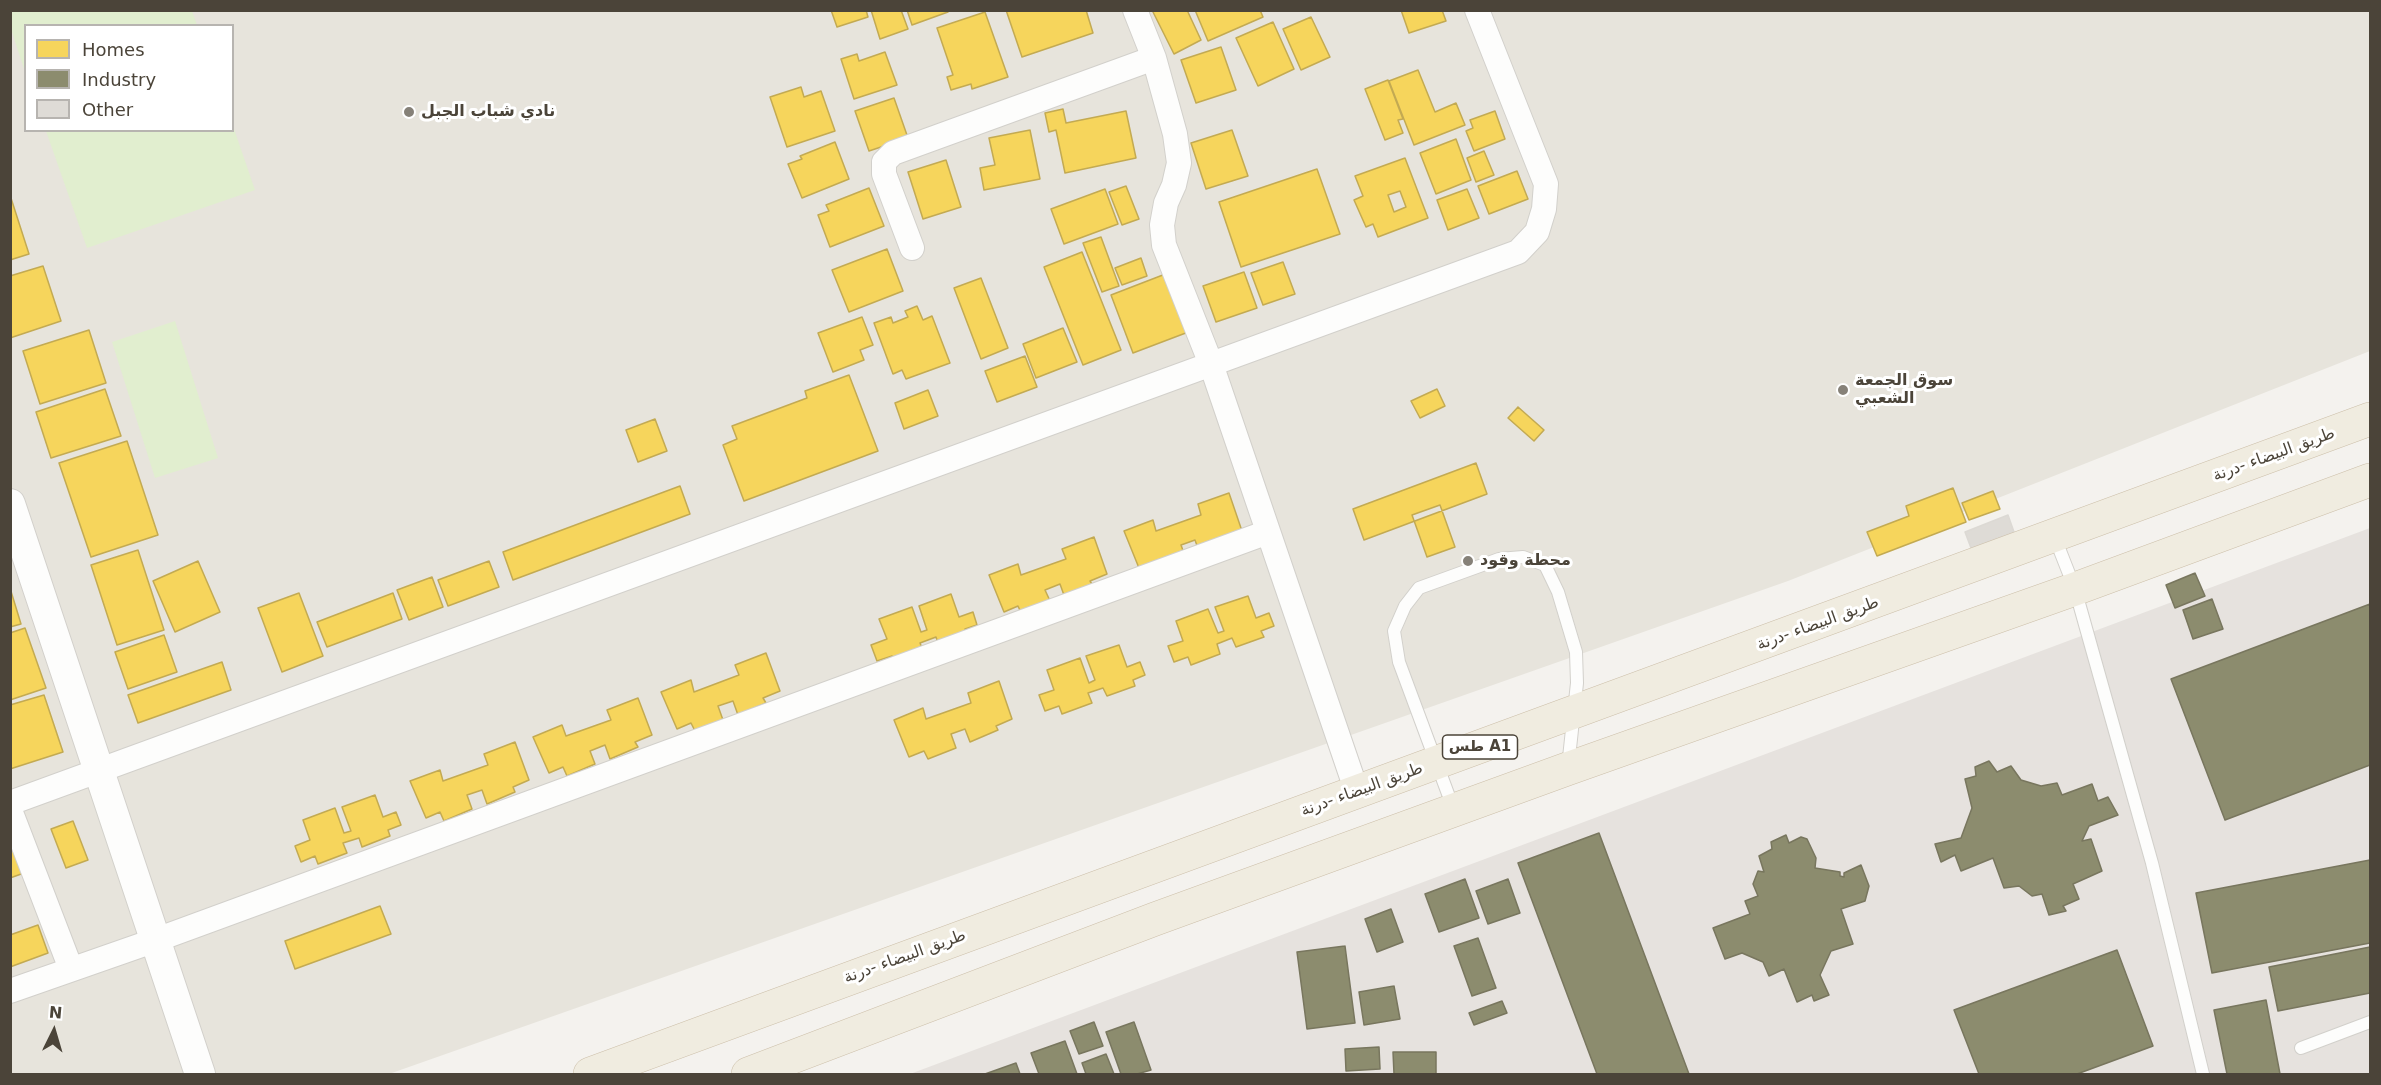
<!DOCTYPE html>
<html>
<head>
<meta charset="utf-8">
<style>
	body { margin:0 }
	#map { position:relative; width:2381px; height:1085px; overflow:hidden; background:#f4f2ee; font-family:"DejaVu Sans",sans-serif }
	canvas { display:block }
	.frame { position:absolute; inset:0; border:12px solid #4b4439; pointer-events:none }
	.legend { position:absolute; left:24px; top:24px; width:210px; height:108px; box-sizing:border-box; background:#fff; border:2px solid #b7b4b0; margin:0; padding:8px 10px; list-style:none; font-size:18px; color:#4b4439 }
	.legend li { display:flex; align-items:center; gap:12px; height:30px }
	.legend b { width:30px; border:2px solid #b7b4b0 }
	.north { position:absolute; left:24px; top:1001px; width:60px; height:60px; -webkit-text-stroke:4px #fff; paint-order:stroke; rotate:5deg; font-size:16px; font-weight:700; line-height:24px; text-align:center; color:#4b4439 }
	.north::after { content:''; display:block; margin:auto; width:21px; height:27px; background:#4b4439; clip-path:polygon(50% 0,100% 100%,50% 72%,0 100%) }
</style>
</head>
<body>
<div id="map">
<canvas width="2381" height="1085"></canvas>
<div class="frame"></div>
<ul class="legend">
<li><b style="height:16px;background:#f6d55c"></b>Homes</li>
<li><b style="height:16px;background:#8c8c6e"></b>Industry</li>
<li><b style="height:16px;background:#dedbd6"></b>Other</li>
</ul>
<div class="north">N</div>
</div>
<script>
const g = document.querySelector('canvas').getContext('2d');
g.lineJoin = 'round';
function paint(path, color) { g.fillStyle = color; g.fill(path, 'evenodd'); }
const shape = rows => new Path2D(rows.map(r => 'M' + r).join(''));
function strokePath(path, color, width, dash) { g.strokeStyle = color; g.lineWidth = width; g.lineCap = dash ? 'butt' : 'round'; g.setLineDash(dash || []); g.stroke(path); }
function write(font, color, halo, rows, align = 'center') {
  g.font = font + ' "DejaVu Sans","Noto Naskh Arabic",sans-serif'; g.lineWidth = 6; g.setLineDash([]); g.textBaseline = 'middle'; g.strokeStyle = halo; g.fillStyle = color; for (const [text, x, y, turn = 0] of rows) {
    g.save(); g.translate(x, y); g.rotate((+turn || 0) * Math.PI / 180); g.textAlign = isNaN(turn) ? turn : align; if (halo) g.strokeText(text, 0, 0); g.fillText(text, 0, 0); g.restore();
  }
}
paint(shape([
	[10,11,2370,11,2370,351,1788,581,389,1074,11,1074],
	[26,26,232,26,232,130,26,130]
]), '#e7e4dc');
paint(shape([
	[2370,528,2370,1074,910,1074]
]), '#e6e2de');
paint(shape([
	[10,11,192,11,197,25,26,26,25,72,11,29],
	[233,126,255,190,87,248,46,131,232,130],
	[175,321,218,458,155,478,112,342]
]), '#e1eecf');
const homes = shape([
	[831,10,866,10,868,17,837,27,831,10],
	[871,10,901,10,908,29,880,39,871,10],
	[907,10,947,10,948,12,912,25,907,10],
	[1006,10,1086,10,1093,33,1022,57,1006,10],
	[1156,10,1187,10,1201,40,1174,54,1153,12,1156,10],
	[1195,10,1260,10,1263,17,1208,41,1195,10],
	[1401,10,1442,10,1446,21,1409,33,1401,10],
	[985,12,1008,77,972,89,971,84,951,90,947,77,953,75,937,28,985,12],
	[1311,17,1330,57,1301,70,1283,29,1311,17],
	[1273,22,1294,69,1258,86,1236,38,1273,22],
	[1221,47,1236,90,1196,103,1181,60,1221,47],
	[885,52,897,85,854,99,841,59,857,54,859,61,885,52],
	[1418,70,1435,112,1456,103,1465,125,1414,145,1389,81,1418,70],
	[1388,80,1403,119,1398,120,1403,133,1385,140,1365,89,1388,80],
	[801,87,804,97,821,91,835,131,787,147,770,97,801,87],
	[894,98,908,138,869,151,855,111,894,98],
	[1063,109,1066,123,1126,111,1136,158,1065,173,1056,130,1049,132,1045,113,1063,109],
	[1495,111,1505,139,1474,151,1466,131,1473,128,1470,120,1495,111],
	[1030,130,1040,179,984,190,980,168,995,165,989,138,1030,130],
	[1232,130,1248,176,1206,189,1191,143,1232,130],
	[1456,139,1471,180,1436,194,1420,153,1456,139],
	[835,142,849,179,802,198,788,164,802,159,800,156,835,142],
	[1484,151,1494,175,1476,182,1467,158,1484,151],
	[1405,158,1428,218,1378,237,1373,224,1366,227,1354,200,1363,196,1355,176,1405,158],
	[1400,191,1406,207,1394,212,1388,195,1400,191],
	[946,160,961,207,923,219,908,172,946,160],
	[1317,169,1340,234,1241,267,1219,202,1317,169],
	[1517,171,1528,199,1489,214,1478,186,1517,171],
	[1126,186,1139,219,1122,225,1109,192,1126,186],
	[869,188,884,226,830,247,818,215,829,211,826,205,869,188],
	[1105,189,1118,224,1064,244,1051,209,1105,189],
	[1467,189,1479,218,1448,230,1437,200,1467,189],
	[10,195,29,254,10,260,10,195],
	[1101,237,1119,286,1102,292,1083,243,1101,237],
	[887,249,903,291,849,312,832,270,887,249],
	[1082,252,1121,350,1083,365,1044,267,1082,252],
	[1141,258,1147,276,1122,285,1115,268,1141,258],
	[1283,262,1295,294,1263,305,1251,273,1283,262],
	[43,266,61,321,10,338,10,276,43,266],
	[1244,272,1257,308,1216,322,1203,286,1244,272],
	[1168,273,1191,331,1133,353,1111,295,1168,273],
	[981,278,1008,348,981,359,954,288,981,278],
	[917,306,923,320,932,316,950,363,906,379,902,370,893,374,874,323,891,317,893,323,908,317,905,311,917,306],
	[862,317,873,345,860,350,864,360,833,372,818,333,862,317],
	[1063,328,1077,362,1036,378,1023,344,1063,328],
	[89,330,106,383,40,404,23,351,89,330],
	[1025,356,1037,387,997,402,985,371,1025,356],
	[849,375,878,451,744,501,723,445,737,439,732,426,807,398,805,391,849,375],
	[105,389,121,436,51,458,36,412,105,389],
	[1437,389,1445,406,1420,418,1411,401,1437,389],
	[928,390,938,416,904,429,895,403,928,390],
	[1518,407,1544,430,1534,441,1508,418,1518,407],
	[655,419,667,451,638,462,626,430,655,419],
	[127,441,158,535,91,557,59,463,127,441],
	[1476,463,1487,494,1364,540,1353,509,1476,463],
	[680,486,690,514,513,580,503,552,680,486],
	[1953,488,1966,522,1877,556,1867,532,1909,516,1906,506,1953,488],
	[1993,491,2000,509,1969,520,1962,503,1993,491],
	[1229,493,1242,531,1200,554,1195,540,1181,545,1186,559,1139,568,1124,531,1153,520,1156,531,1201,515,1198,504,1229,493],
	[1440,505,1455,547,1427,557,1412,515,1440,505],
	[1094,537,1107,574,1090,581,1093,586,1065,598,1060,584,1045,590,1051,603,1022,615,1018,606,1004,612,989,575,1018,564,1021,575,1066,559,1062,549,1094,537],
	[138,550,164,630,117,645,91,565,138,550],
	[198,561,220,612,175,632,153,581,198,561],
	[489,561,499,587,448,606,438,580,489,561],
	[432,577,443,607,409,620,397,590,432,577],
	[10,588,21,624,10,627,10,588],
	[299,593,323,656,282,672,258,608,299,593],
	[393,593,402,619,327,647,317,622,393,593],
	[951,594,959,617,973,612,977,625,965,629,967,635,939,646,936,637,920,643,924,653,894,663,892,656,877,661,871,645,887,639,879,619,912,607,921,632,927,630,919,606,951,594],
	[1248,596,1256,618,1269,613,1274,626,1261,631,1264,637,1236,647,1232,638,1217,644,1220,654,1191,665,1188,657,1174,662,1168,646,1183,641,1176,621,1208,609,1218,633,1224,631,1215,607,1248,596],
	[25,628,46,688,10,700,10,633,25,628],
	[164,635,177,672,128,689,115,652,164,635],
	[1119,645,1127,667,1140,662,1145,675,1133,680,1135,686,1107,696,1103,688,1088,693,1092,703,1062,714,1059,706,1045,711,1039,695,1054,690,1047,670,1080,658,1089,683,1095,680,1086,656,1119,645],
	[766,653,780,691,763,698,766,703,738,715,733,701,718,706,723,720,695,731,691,723,677,729,661,692,691,680,694,692,739,675,735,665,766,653],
	[222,662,231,690,138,723,128,695,222,662],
	[999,681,1012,719,996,726,998,730,970,742,965,729,951,734,956,748,928,759,924,751,909,757,894,720,923,708,926,719,971,703,968,693,999,681],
	[44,695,63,752,10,769,10,705,44,695],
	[638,698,652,735,635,742,638,747,610,759,605,745,590,751,595,764,567,776,563,767,549,773,533,737,562,725,566,736,611,720,607,710,638,698],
	[515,742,529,780,513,787,515,792,487,804,482,790,467,795,472,809,444,821,440,812,426,818,410,781,440,770,443,781,488,765,484,754,515,742],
	[375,795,383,817,396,812,401,825,388,830,390,836,362,847,359,838,343,843,347,853,318,864,315,856,301,862,295,846,310,840,303,820,335,808,344,833,351,831,342,807,375,795],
	[73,821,88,860,66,868,51,829,73,821],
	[14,845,24,873,10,878,10,846,14,845],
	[380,906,391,934,295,969,285,941,380,906],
	[38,925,48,953,10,967,10,935,38,925]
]);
paint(homes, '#f6d55c');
strokePath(homes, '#c3aa52', 1.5);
const industry = shape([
	[2195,573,2205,596,2175,608,2166,585,2195,573],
	[2212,599,2223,629,2193,639,2183,610,2212,599],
	[2370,604,2370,765,2225,820,2171,679,2370,604],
	[1989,761,1997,772,2011,766,2021,780,2041,786,2057,783,2062,795,2092,784,2098,801,2108,797,2118,815,2089,826,2082,841,2091,839,2102,871,2073,884,2079,899,2063,906,2066,911,2049,915,2042,894,2032,896,2019,886,2004,888,1993,858,1961,871,1955,855,1941,862,1935,844,1961,838,1972,808,1965,779,1976,776,1975,767,1989,761],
	[1599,833,1689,1074,1597,1074,1518,863,1599,833],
	[1786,835,1789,843,1801,837,1807,839,1816,858,1815,868,1840,872,1840,876,1844,877,1844,873,1861,865,1869,886,1865,901,1841,909,1853,944,1831,951,1820,975,1829,995,1814,1001,1812,995,1797,1002,1784,969,1769,976,1763,962,1742,953,1725,959,1713,928,1750,914,1745,901,1758,896,1753,884,1758,871,1764,872,1759,856,1772,849,1771,842,1786,835],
	[2370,860,2370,943,2212,973,2196,893,2370,860],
	[1465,879,1479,918,1439,932,1425,894,1465,879],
	[1508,879,1520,913,1488,924,1476,891,1508,879],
	[1391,909,1403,942,1377,952,1365,919,1391,909],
	[1478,938,1496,988,1472,996,1454,946,1478,938],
	[1345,946,1355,1023,1307,1029,1297,952,1345,946],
	[2370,947,2370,993,2278,1011,2269,967,2370,947],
	[2117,950,2153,1046,2077,1074,1979,1074,1954,1010,2117,950],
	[1394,986,1400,1019,1364,1025,1359,992,1394,986],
	[2266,1000,2280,1074,2227,1074,2214,1010,2266,1000],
	[1502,1001,1507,1013,1474,1025,1469,1013,1502,1001],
	[1094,1022,1103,1046,1079,1054,1070,1031,1094,1022],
	[1134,1022,1151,1070,1137,1074,1121,1074,1106,1032,1134,1022],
	[1065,1041,1077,1074,1039,1074,1031,1053,1065,1041],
	[1379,1047,1380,1069,1346,1071,1345,1049,1379,1047],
	[1393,1052,1436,1052,1436,1074,1394,1074,1393,1052],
	[1106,1054,1114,1074,1086,1074,1082,1063,1106,1054],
	[1016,1063,1020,1074,985,1074,1016,1063]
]);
paint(industry, '#8c8c6e');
strokePath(industry, '#78765e', 1.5);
const building = shape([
	[2008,515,2014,532,1971,548,1965,532,2008,515]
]);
paint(building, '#dedbd6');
strokePath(building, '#dcd9d4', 1.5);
const service = shape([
	[2055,538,2075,589,2152,863,2203,1074],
	[1454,810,1399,662,1394,631,1405,606,1419,588,1499,559,1523,557,1545,565,1558,592,1576,652,1577,683,1568,767],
	[2301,1048,2370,1022]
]);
const minor = shape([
	[1135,10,1154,58,1175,134,1179,163,1174,185,1166,203,1162,225,1164,245,1211,364,1357,792],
	[912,248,884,174,884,162,893,153,1154,58],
	[10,803,1518,252,1537,232,1544,209,1546,184,1477,10],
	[10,810,71,969],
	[10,991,156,940,1268,532]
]);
const tertiary = shape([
	[10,504,200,1074]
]);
const trunk = shape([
	[590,1074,2370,419],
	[748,1074,1155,919,1567,769,2075,589,2370,480]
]);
strokePath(service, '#d2d0cb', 14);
strokePath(minor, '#d2d0cb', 26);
strokePath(tertiary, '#d2d0cb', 32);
strokePath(trunk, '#ccbfa9', 34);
strokePath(service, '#fdfdfc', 12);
strokePath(minor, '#fdfdfc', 24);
strokePath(tertiary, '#fdfdfc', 30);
strokePath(trunk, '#f0ece0', 33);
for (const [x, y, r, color] of [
	[409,112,6,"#868178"],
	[1843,390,6,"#868178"],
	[1468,561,6,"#868178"]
]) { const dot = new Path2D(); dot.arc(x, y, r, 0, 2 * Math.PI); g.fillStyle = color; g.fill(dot); strokePath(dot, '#fff', 2); }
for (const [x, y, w] of [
	[1480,747,75]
]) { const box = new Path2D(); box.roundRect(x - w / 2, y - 12, w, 24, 4.5); g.fillStyle = '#fff'; g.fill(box); strokePath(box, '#4b4439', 1.5); }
write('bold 15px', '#4b4439', null, [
	["طس A1",1480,747]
]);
write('bold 16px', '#4b4439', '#fff', [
	["نادي شباب الجبل",421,112],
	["سوق الجمعة",1855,381],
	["الشعبي",1855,399],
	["محطة وقود",1480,561]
], 'left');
write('16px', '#4b4439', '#fff', [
	["طريق البيضاء -درنة",2274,455,-20],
	["طريق البيضاء -درنة",1818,624,-20],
	["طريق البيضاء -درنة",1362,790,-20],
	["طريق البيضاء -درنة",905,957,-20]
]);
</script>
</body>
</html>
